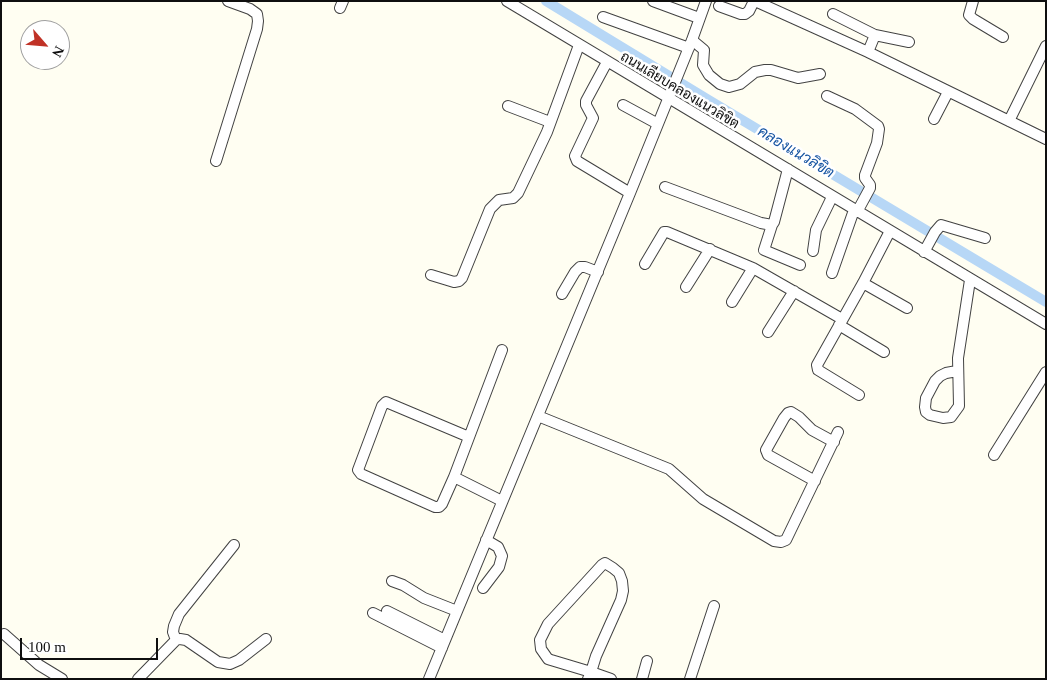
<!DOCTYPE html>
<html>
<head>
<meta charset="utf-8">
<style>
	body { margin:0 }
	#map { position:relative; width:1047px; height:680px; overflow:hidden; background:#fffef2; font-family:Georgia,serif }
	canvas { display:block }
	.frame { position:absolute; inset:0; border:2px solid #0f0f0f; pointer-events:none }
	.north { position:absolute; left:20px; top:20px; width:50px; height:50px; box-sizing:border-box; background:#fff; border:1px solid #9f9f9f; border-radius:50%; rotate:117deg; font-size:14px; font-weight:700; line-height:20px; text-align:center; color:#0f0f0f }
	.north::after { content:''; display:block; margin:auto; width:18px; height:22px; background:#c03226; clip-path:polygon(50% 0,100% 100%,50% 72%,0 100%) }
	.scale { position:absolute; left:20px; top:638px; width:138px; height:22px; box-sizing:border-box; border:2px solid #0f0f0f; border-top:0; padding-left:6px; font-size:15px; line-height:18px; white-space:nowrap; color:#0f0f0f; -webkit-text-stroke:4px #fff; paint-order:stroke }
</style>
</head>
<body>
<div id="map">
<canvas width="1047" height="680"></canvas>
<div class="frame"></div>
<div class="north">N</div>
<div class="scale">100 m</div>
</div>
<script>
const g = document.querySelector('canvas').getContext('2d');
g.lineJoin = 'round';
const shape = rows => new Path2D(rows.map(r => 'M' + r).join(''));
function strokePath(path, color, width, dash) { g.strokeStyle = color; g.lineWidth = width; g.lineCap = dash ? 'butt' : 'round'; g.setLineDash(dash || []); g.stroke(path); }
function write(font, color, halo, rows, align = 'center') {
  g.font = font + ' Georgia,Sarabun,serif'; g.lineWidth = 5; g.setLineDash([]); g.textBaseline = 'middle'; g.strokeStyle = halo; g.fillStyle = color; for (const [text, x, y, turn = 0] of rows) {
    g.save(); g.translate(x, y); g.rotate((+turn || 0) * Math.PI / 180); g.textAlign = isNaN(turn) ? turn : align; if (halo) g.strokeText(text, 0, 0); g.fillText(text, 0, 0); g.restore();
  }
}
strokePath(shape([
	[546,1,707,99,1046,302]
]), '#b7d7f6', 10);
const minor = shape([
	[507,1,1046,324],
	[653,1,699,18],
	[755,1,868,52,1046,139],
	[973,1,969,15,973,19,1003,37],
	[719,6,741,14,745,14,749,11,754,1],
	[340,8,343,1],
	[833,14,875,35],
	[603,17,689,48],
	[692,40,704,50,703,65,709,75,720,84,729,87,740,84,755,72,765,70,771,70,798,78,820,74],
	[868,52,875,35,909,42],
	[607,62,586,101,586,105,593,118,575,156,577,161,630,193],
	[827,96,855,109,878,126,879,129,877,143,865,175,865,178,870,185,870,188,857,212],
	[623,105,658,124],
	[508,106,550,122],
	[934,119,948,92],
	[1009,121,1046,46],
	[216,161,257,29,258,21,257,14,250,9,228,1],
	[665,187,761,223,772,225,774,222,788,169],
	[772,225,764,250,800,265],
	[813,251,816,230,832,197],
	[924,252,935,232,941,225,985,238],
	[645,264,664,232,667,232,753,268,842,319],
	[832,273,854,210],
	[431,275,454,282,459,281,462,278,490,209,499,200,513,198,518,193,547,132,579,45],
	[863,283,907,308],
	[686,287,710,249],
	[562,294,575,272,580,267,585,267,598,272],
	[732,302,753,268],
	[839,325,884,352],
	[768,332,794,291],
	[957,371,946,373,940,376,935,381,926,398,925,407,926,412,930,415,943,418,951,417,959,406,958,358,970,280],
	[859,395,818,370,817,365,863,283,890,231],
	[538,416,669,469,703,499,774,541,781,542,786,540,838,432],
	[994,455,1046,372],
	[454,477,442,504,439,507,435,507,361,474,358,470,382,406,386,402,469,437],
	[815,481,768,455,766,450,784,418,788,413,791,412,799,417,812,430,834,442],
	[502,501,454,477,502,350],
	[392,581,403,585,424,598,457,611],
	[483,588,499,567,502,556,498,547,486,540],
	[387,611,445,640],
	[373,613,442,648],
	[4,634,39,665,62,679],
	[176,640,173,632,174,626,179,614,234,545],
	[138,679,176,640,180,639,186,640,218,662,230,664,239,660,266,639],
	[429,679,630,193,692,40,706,1],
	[588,679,591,672,596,656,621,600,623,591,622,581,619,573,613,568,605,563,602,565,548,624,540,640,541,649,548,659,551,660,591,672,611,679],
	[642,679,647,661],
	[690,679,714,606]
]);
strokePath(minor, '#424242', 12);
strokePath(minor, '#fff', 10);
write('14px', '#0f0f0f', '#fff', [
	["ถนนเลียบคลองแนวลิขิต",680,90,31]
]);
write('italic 15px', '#1755a2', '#fff', [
	["คลองแนวลิขิต",796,152,31]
]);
</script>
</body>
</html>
